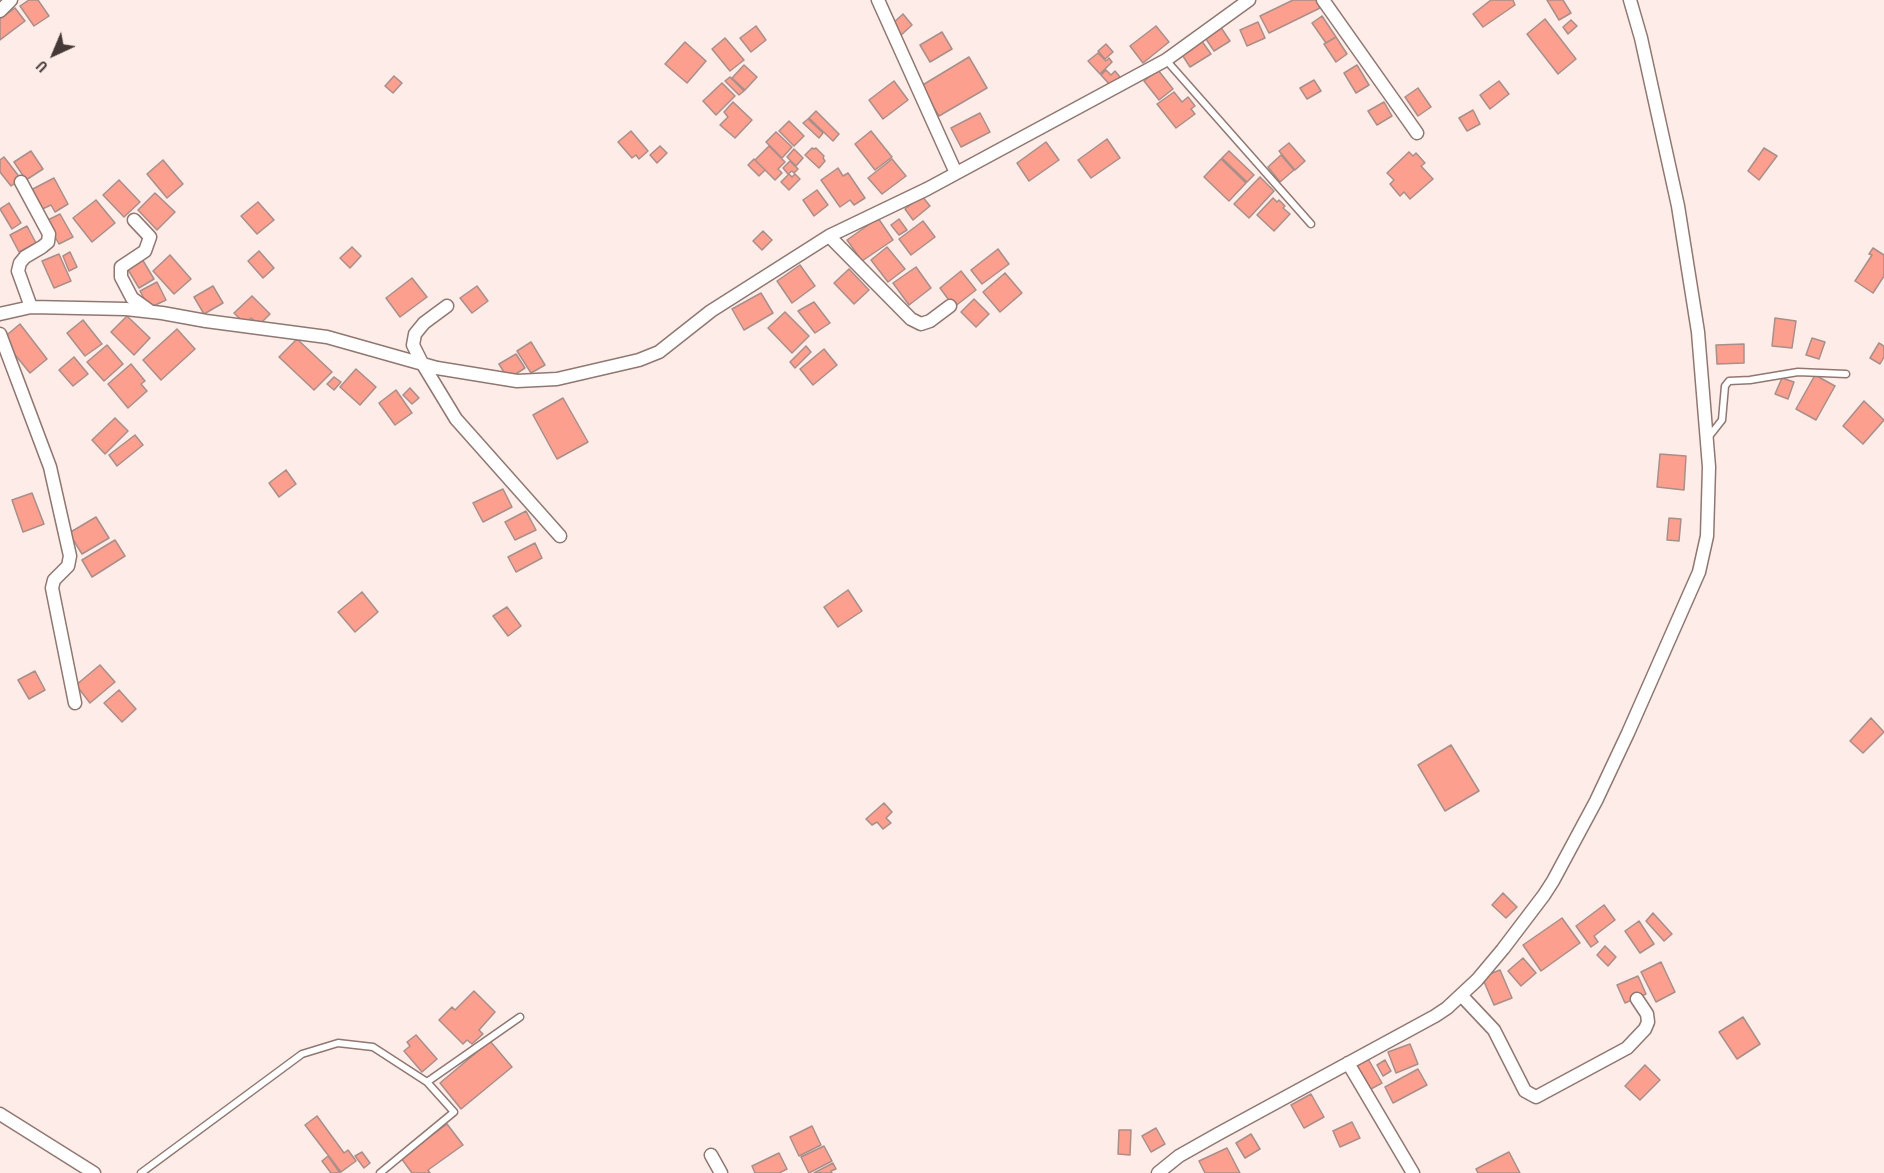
<!DOCTYPE html>
<html>
<head>
<meta charset="utf-8">
<style>
	body { margin:0 }
	#map { position:relative; width:1884px; height:1173px; overflow:hidden; background:#feece8; font-family:"PT Sans Narrow",sans-serif }
	canvas { display:block }
	.north { position:absolute; left:24px; top:24px; width:60px; height:60px; -webkit-text-stroke:4px #feece8; paint-order:stroke; rotate:224deg; font-size:16px; font-weight:700; line-height:24px; text-align:center; color:#453937 }
	.north::after { content:''; display:block; margin:auto; width:21px; height:27px; background:#453937; clip-path:polygon(50% 0,100% 100%,50% 72%,0 100%) }
</style>
</head>
<body>
<div id="map">
<canvas width="1884" height="1173"></canvas>
<div class="north">U</div>
</div>
<script>
const g = document.querySelector('canvas').getContext('2d');
g.lineJoin = 'round';
function paint(path, color) { g.fillStyle = color; g.fill(path, 'evenodd'); }
const shape = rows => new Path2D(rows.map(r => 'M' + r).join(''));
function strokePath(path, color, width, dash) { g.strokeStyle = color; g.lineWidth = width; g.lineCap = dash ? 'butt' : 'round'; g.setLineDash(dash || []); g.stroke(path); }
const building = shape([
	[29,0,38,0,49,16,34,26,20,6,29,0],
	[1293,0,1316,0,1320,8,1269,33,1260,16,1293,0],
	[1491,0,1513,0,1515,5,1483,27,1473,14,1491,0],
	[1547,0,1563,0,1571,13,1559,20,1547,0],
	[15,8,25,21,0,40,0,19,15,8],
	[903,14,912,25,899,37,890,26,903,14],
	[1322,16,1336,37,1326,43,1312,23,1322,16],
	[1545,19,1576,59,1558,74,1527,34,1545,19],
	[1571,20,1577,26,1568,34,1563,27,1571,20],
	[1258,22,1265,38,1247,46,1240,30,1258,22],
	[756,26,766,40,751,52,740,38,756,26],
	[1156,26,1169,42,1143,63,1130,46,1156,26],
	[1220,26,1230,41,1214,51,1204,36,1220,26],
	[942,32,952,49,930,62,920,45,942,32],
	[1336,37,1347,54,1336,62,1324,44,1336,37],
	[725,38,744,60,730,71,712,49,725,38],
	[1201,40,1211,54,1190,67,1181,53,1201,40],
	[685,42,706,61,687,83,665,64,685,42],
	[1106,44,1113,52,1105,59,1098,51,1106,44],
	[1098,53,1106,61,1109,58,1112,62,1100,74,1088,61,1098,53],
	[969,57,987,88,939,116,921,86,969,57],
	[744,65,757,77,745,90,732,78,744,65],
	[1357,65,1369,85,1356,93,1344,73,1357,65],
	[1106,70,1111,75,1115,71,1120,77,1111,86,1101,75,1106,70],
	[1158,70,1173,89,1159,100,1144,81,1158,70],
	[394,76,402,83,393,93,385,86,394,76],
	[730,77,744,91,739,95,725,81,730,77],
	[1314,80,1321,91,1307,99,1300,88,1314,80],
	[894,81,908,100,883,119,869,100,894,81],
	[1499,81,1509,94,1490,109,1480,95,1499,81],
	[722,83,735,96,716,115,703,101,722,83],
	[1418,88,1431,107,1418,116,1405,97,1418,88],
	[1174,92,1182,102,1188,97,1195,106,1191,109,1195,114,1176,128,1157,104,1174,92],
	[733,102,752,120,735,138,720,125,728,117,724,112,733,102],
	[1384,102,1392,116,1377,125,1368,111,1384,102],
	[1473,110,1480,124,1467,131,1459,118,1473,110],
	[816,111,839,134,833,141,809,118,816,111],
	[980,113,990,132,961,147,951,128,980,113],
	[808,119,823,133,819,138,803,123,808,119],
	[789,121,804,136,794,146,779,131,789,121],
	[631,131,648,151,639,159,636,155,632,158,618,142,631,131],
	[871,131,892,157,875,170,855,144,871,131],
	[776,132,792,147,782,158,766,142,776,132],
	[1107,139,1120,158,1091,178,1078,160,1107,139],
	[1046,142,1059,160,1029,181,1017,163,1046,142],
	[1289,143,1305,161,1295,170,1279,151,1289,143],
	[660,146,667,153,657,163,650,155,660,146],
	[769,146,785,162,778,169,782,173,775,180,755,160,769,146],
	[812,148,814,149,816,148,824,156,823,158,825,161,819,168,805,155,812,148],
	[1764,148,1777,156,1759,180,1748,171,1764,148],
	[794,149,803,158,796,166,787,157,794,149],
	[31,151,43,169,26,180,14,162,31,151],
	[1229,151,1254,175,1247,182,1222,158,1229,151],
	[1409,152,1413,156,1416,153,1425,163,1421,166,1433,179,1410,199,1404,192,1400,196,1390,184,1394,180,1387,173,1409,152],
	[1281,155,1294,170,1280,182,1268,167,1281,155],
	[4,157,21,179,11,186,0,172,0,160,4,157],
	[754,159,765,170,759,176,748,165,754,159],
	[892,159,906,176,882,194,868,178,892,159],
	[1221,159,1246,183,1229,201,1204,177,1221,159],
	[163,160,183,184,167,198,147,174,163,160],
	[790,161,798,169,794,173,792,171,788,174,783,168,790,161],
	[838,168,843,176,848,173,865,198,854,205,850,200,840,207,821,180,838,168],
	[789,174,792,177,795,174,800,179,789,190,781,182,789,174],
	[1260,177,1274,191,1249,218,1234,204,1260,177],
	[54,178,68,204,55,212,51,205,40,210,29,191,54,178],
	[119,180,140,202,124,217,103,195,119,180],
	[817,190,828,205,814,216,803,200,817,190],
	[155,193,175,212,157,230,138,210,155,193],
	[922,196,930,206,913,220,905,209,922,196],
	[1273,198,1277,202,1279,200,1285,206,1283,208,1290,214,1274,231,1257,215,1273,198],
	[96,200,115,223,92,242,73,218,96,200],
	[258,202,274,220,257,234,241,216,258,202],
	[9,203,21,223,12,229,0,209,9,203],
	[60,214,73,237,59,244,46,221,60,214],
	[878,218,893,240,862,261,847,240,878,218],
	[899,219,907,230,899,235,891,225,899,219],
	[923,221,935,237,911,255,899,239,923,221],
	[27,226,36,243,19,252,10,235,27,226],
	[763,231,772,240,762,250,753,241,763,231],
	[352,247,361,256,350,268,340,258,352,247],
	[887,247,905,269,888,282,871,260,887,247],
	[1873,248,1884,255,1884,276,1873,293,1855,281,1872,255,1869,254,1873,248],
	[998,249,1009,264,982,284,971,270,998,249],
	[259,251,274,268,263,278,248,261,259,251],
	[70,252,77,267,69,271,63,256,70,252],
	[59,254,71,281,54,288,42,261,59,254],
	[170,255,191,279,174,294,153,271,170,255],
	[142,259,154,279,139,288,127,268,142,259],
	[800,265,815,286,792,303,777,281,800,265],
	[916,267,931,288,909,305,893,283,916,267],
	[849,269,869,290,854,304,834,283,849,269],
	[961,271,976,290,954,307,940,288,961,271],
	[1005,273,1022,293,1000,312,983,292,1005,273],
	[412,278,427,297,400,317,386,298,412,278],
	[157,282,166,300,149,308,140,291,157,282],
	[213,286,223,303,204,314,194,297,213,286],
	[477,286,488,301,472,313,460,298,477,286],
	[761,293,773,313,744,330,732,309,761,293],
	[252,296,270,314,259,325,251,318,245,324,234,313,252,296],
	[974,299,989,314,976,327,961,312,974,299],
	[814,302,830,323,815,333,798,311,814,302],
	[785,312,809,336,792,353,768,328,785,312],
	[127,316,150,338,134,355,111,332,127,316],
	[1775,318,1796,321,1792,348,1772,346,1775,318],
	[83,320,102,344,85,356,67,333,83,320],
	[20,324,47,359,30,373,2,339,20,324],
	[177,329,195,349,161,380,143,360,177,329],
	[1812,338,1825,342,1819,359,1806,355,1812,338],
	[297,339,332,372,314,390,279,357,297,339],
	[531,342,545,365,531,373,517,351,531,342],
	[1879,343,1884,346,1884,357,1880,364,1870,358,1879,343],
	[1744,344,1744,363,1717,364,1716,345,1744,344],
	[107,345,123,364,104,381,87,362,107,345],
	[806,346,811,352,795,368,790,362,806,346],
	[824,349,837,365,813,385,800,369,824,349],
	[516,354,525,368,508,379,499,364,516,354],
	[74,357,88,374,73,386,59,370,74,357],
	[131,364,145,381,141,384,147,391,128,408,108,384,131,364],
	[356,369,376,387,360,405,340,387,356,369],
	[1815,375,1835,386,1816,420,1796,409,1815,375],
	[334,377,341,382,334,390,327,384,334,377],
	[1782,378,1794,382,1788,399,1775,394,1782,378],
	[410,388,419,398,412,404,403,395,410,388],
	[396,390,412,413,395,425,379,403,396,390],
	[563,398,588,442,557,459,533,415,563,398],
	[1864,401,1884,420,1863,444,1843,426,1864,401],
	[115,418,128,431,105,454,92,440,115,418],
	[135,435,143,445,117,466,109,455,135,435],
	[1660,454,1686,456,1684,490,1657,487,1660,454],
	[286,470,296,484,279,497,269,483,286,470],
	[503,489,512,507,483,522,473,503,503,489],
	[32,493,44,524,23,532,12,500,32,493],
	[526,511,536,530,515,540,505,522,526,511],
	[96,517,109,538,82,554,69,533,96,517],
	[1669,518,1681,519,1679,541,1667,540,1669,518],
	[115,540,125,556,92,577,82,560,115,540],
	[535,543,542,558,516,572,508,557,535,543],
	[848,590,862,611,838,627,824,607,848,590],
	[362,592,378,612,355,632,338,612,362,592],
	[507,607,521,626,508,636,493,616,507,607],
	[100,665,115,682,90,703,76,685,100,665],
	[35,671,45,690,29,699,18,680,35,671],
	[119,690,136,709,122,722,104,703,119,690],
	[1871,718,1884,732,1863,753,1850,741,1871,718],
	[1451,745,1479,791,1445,811,1418,765,1451,745],
	[884,803,892,812,886,818,891,823,883,829,877,822,872,825,866,819,884,803],
	[1503,893,1517,907,1506,918,1492,905,1503,893],
	[1604,905,1615,920,1594,936,1598,942,1591,947,1576,926,1604,905],
	[1653,913,1672,934,1664,941,1646,921,1653,913],
	[1562,918,1580,943,1541,971,1523,945,1562,918],
	[1639,921,1654,944,1640,953,1625,931,1639,921],
	[1605,946,1616,957,1608,966,1597,955,1605,946],
	[1523,958,1536,973,1521,986,1508,971,1523,958],
	[1661,962,1675,992,1656,1002,1641,972,1661,962],
	[1500,970,1512,998,1494,1005,1482,977,1500,970],
	[1638,976,1646,994,1625,1003,1617,985,1638,976],
	[474,991,495,1012,479,1030,483,1034,472,1044,467,1040,463,1044,439,1020,452,1007,455,1010,474,991],
	[1743,1017,1760,1044,1737,1059,1719,1032,1743,1017],
	[416,1035,437,1059,422,1072,404,1051,410,1046,407,1042,416,1035],
	[490,1041,512,1067,461,1109,440,1083,490,1041],
	[1410,1044,1418,1064,1396,1073,1388,1052,1410,1044],
	[1367,1057,1382,1083,1369,1090,1354,1065,1367,1057],
	[1385,1060,1391,1071,1383,1076,1377,1065,1385,1060],
	[1645,1065,1660,1080,1640,1100,1625,1086,1645,1065],
	[1418,1069,1427,1085,1393,1103,1385,1087,1418,1069],
	[1311,1094,1324,1117,1304,1128,1291,1105,1311,1094],
	[317,1116,344,1153,348,1150,356,1161,341,1172,305,1125,317,1116],
	[1352,1122,1360,1138,1340,1147,1333,1131,1352,1122],
	[447,1124,463,1145,428,1170,430,1173,412,1173,401,1158,447,1124],
	[812,1126,821,1145,799,1156,790,1137,812,1126],
	[1156,1128,1165,1144,1151,1152,1142,1136,1156,1128],
	[1119,1130,1131,1130,1130,1155,1118,1154,1119,1130],
	[1251,1134,1260,1149,1245,1158,1236,1143,1251,1134],
	[824,1146,832,1161,809,1173,801,1157,824,1146],
	[1227,1148,1240,1173,1205,1173,1199,1161,1227,1148],
	[362,1152,370,1163,364,1168,355,1156,362,1152],
	[1509,1152,1520,1173,1478,1173,1476,1169,1509,1152],
	[779,1153,787,1169,779,1173,755,1173,752,1166,779,1153],
	[328,1156,340,1173,331,1173,322,1161,328,1156],
	[833,1163,836,1169,831,1171,832,1173,814,1173,833,1163]
]);
paint(building, '#fc9f8e');
strokePath(building, '#a98e89', 1.5);
const service = shape([
	[1166,60,1311,224],
	[1707,439,1722,420,1725,386,1729,381,1750,380,1798,372,1846,374],
	[427,1082,520,1017],
	[141,1173,302,1054,338,1043,373,1047,427,1082,454,1112,380,1173]
]);
const minor = shape([
	[878,0,956,173],
	[1323,0,1417,133],
	[0,11,11,0],
	[21,182,49,234,48,242,42,247,25,257,20,263,18,271,31,307],
	[134,220,150,237,145,251,121,267,121,277,132,298,150,311],
	[829,236,911,319,921,324,930,321,950,306],
	[447,306,424,323,415,334,413,345,422,363,456,419,560,536],
	[0,314,31,307,126,309,162,313,206,321,327,337,437,368,517,381,557,379,639,360,659,352,711,311,829,236,927,189,1166,60,1249,0],
	[0,334,50,467,70,556,68,566,54,580,52,588,75,703],
	[1461,995,1494,1030,1525,1091,1536,1097,1627,1048,1645,1029,1648,1022,1647,1014,1637,999],
	[1348,1063,1413,1173],
	[0,1114,94,1173],
	[711,1155,721,1173],
	[1158,1173,1179,1156,1218,1134,1435,1016,1447,1008,1477,980,1503,949,1544,895,1553,881,1596,801,1628,733,1699,572,1707,536,1709,467,1698,332,1678,206,1641,38,1630,0]
]);
strokePath(service, '#917771', 9);
strokePath(minor, '#917771', 15);
strokePath(service, '#fff', 6);
strokePath(minor, '#fff', 12);
</script>
</body>
</html>
